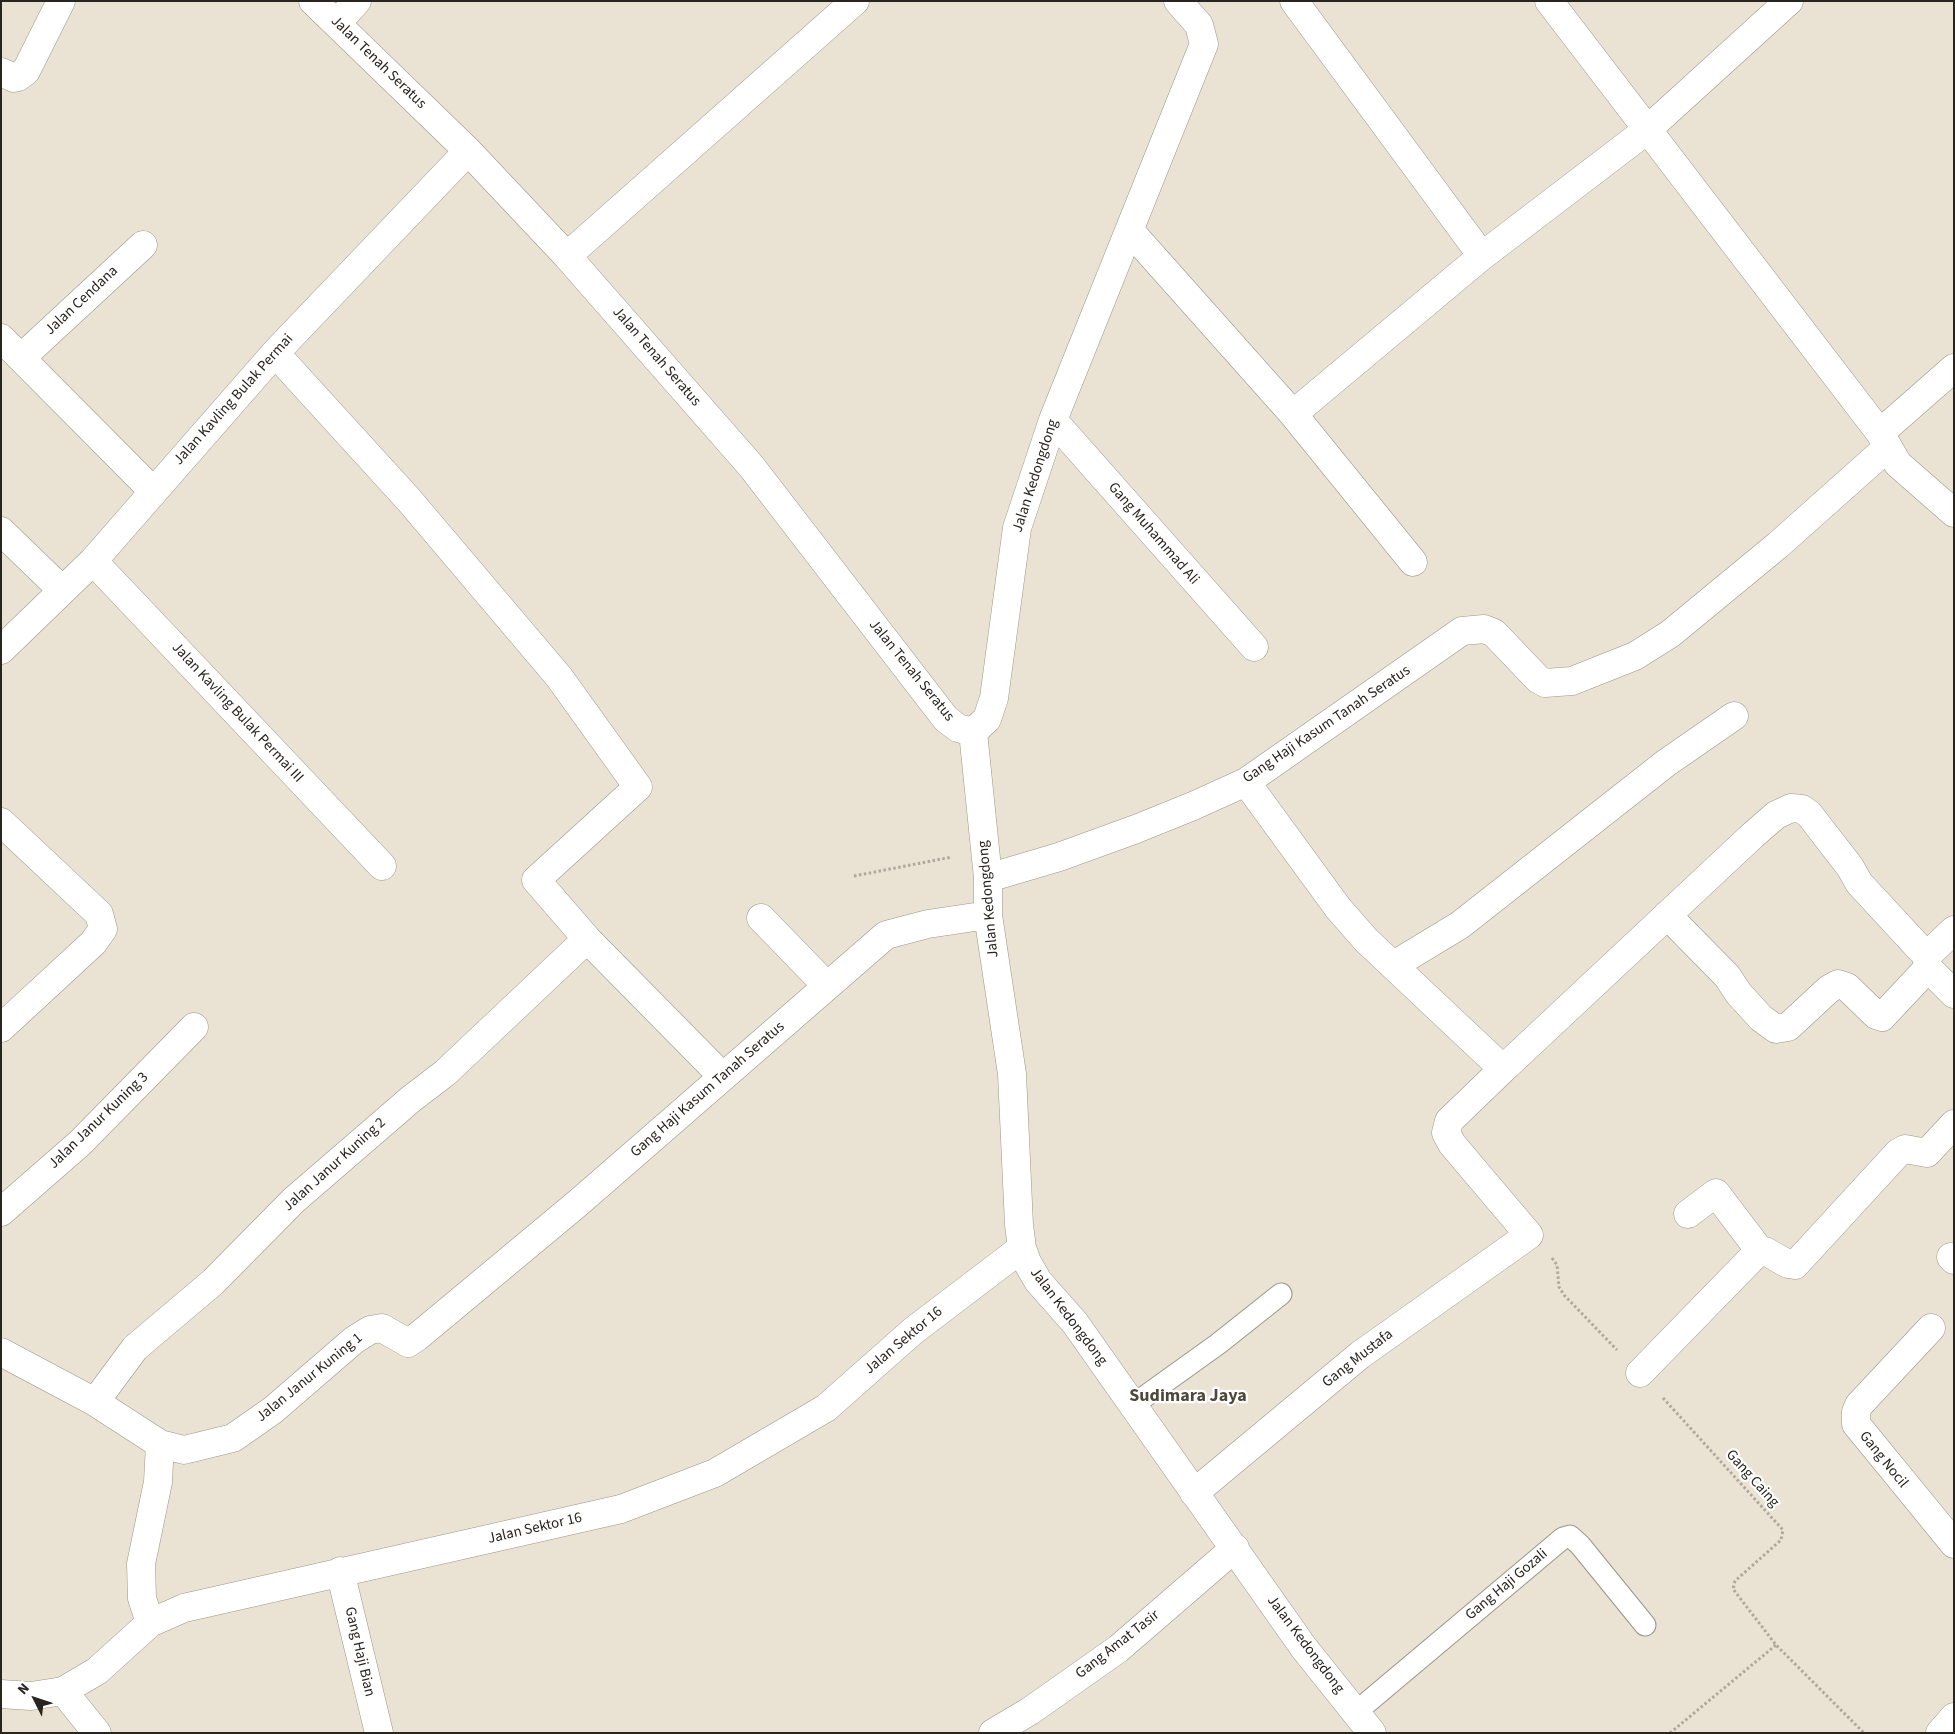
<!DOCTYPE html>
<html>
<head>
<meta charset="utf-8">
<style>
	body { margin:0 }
	#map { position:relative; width:1955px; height:1734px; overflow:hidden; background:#eae3d4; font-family:"Source Sans 3",sans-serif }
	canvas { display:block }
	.frame { position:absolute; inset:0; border:2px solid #282520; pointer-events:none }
	.north { position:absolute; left:10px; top:1674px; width:50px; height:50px; -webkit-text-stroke:4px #fff; paint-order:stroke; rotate:311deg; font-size:14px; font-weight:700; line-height:20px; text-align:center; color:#282520 }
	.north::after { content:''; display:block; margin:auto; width:18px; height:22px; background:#282520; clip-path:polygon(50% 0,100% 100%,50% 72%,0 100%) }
</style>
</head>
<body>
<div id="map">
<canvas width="1955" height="1734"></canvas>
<div class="frame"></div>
<div class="north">N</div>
</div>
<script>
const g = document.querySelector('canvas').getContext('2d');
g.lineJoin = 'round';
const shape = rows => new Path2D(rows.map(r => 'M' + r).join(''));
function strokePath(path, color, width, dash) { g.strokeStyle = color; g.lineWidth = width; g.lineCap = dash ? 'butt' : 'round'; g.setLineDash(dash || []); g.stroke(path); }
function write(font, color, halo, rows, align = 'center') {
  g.font = font + ' "Source Sans 3",sans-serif'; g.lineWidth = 4.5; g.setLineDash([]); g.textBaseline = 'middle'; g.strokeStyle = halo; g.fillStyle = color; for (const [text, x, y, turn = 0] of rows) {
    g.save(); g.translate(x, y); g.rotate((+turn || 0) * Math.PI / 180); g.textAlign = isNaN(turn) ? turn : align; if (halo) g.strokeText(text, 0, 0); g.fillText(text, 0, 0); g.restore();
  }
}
const lane = shape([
	[1133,1405,1218,1344,1281,1294],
	[1356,1712,1563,1538,1570,1536,1580,1545,1645,1625]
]);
const street = shape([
	[313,1,468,151,567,256,751,466,946,719,958,728,973,732],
	[1294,1,1482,256],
	[1549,1,1880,433,1898,464,1954,513],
	[337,23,357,1],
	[1,72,14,78,18,77,26,71,61,1],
	[1131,232,1293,414,1413,562],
	[567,256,855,1],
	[1,338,153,491],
	[275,353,409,500,559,677,638,787,536,880,587,939,723,1077],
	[21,358,143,245],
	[1293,414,1482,256,1647,130,1789,1],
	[1053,420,1254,647],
	[1880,433,1954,368],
	[1,531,62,590],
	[93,561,382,866],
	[1,650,93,561,275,353,468,151],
	[973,732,988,878,988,915,1012,1074,1019,1225,1022,1248,1027,1262,1038,1281,1075,1323,1304,1648,1372,1733],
	[973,732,987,719,994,698,1017,528,1053,420,1204,44,1199,25,1178,1],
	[1246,782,1338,908,1366,940,1503,1069,1753,835,1776,815,1791,808,1802,809,1809,814,1850,867,1859,883,1920,949,1926,953,1934,949,1954,930],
	[1,822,99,914,103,929,93,943,1,1028],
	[988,878,1059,857,1136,829,1193,806,1246,782,1462,631,1484,629,1494,633,1538,679,1545,683,1572,681,1635,656,1670,634,1778,545,1888,447],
	[1667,915,1727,976,1739,994,1761,1018,1776,1029,1788,1027,1829,989,1838,984,1847,987,1876,1015,1882,1017,1928,968],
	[761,918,827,986],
	[1926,953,1928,968,1954,994],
	[1394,965,1460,925,1666,763,1734,716],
	[1,1212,80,1143,194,1027],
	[1688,1214,1716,1193,1760,1251],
	[1951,1257,1954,1260],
	[1931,1328,1859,1405,1856,1412,1856,1424,1954,1544],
	[1,1352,95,1402,160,1444,184,1450,233,1438,273,1410,354,1340,370,1330,382,1328,408,1343,417,1337,578,1203,886,935,928,924,988,915],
	[1640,1373,1756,1254,1765,1251,1788,1264,1795,1265,1898,1153,1905,1149,1927,1153,1954,1124],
	[95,1402,135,1348,213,1282,294,1200,411,1099,445,1073,587,939],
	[1194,1493,1360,1355,1529,1235,1452,1144,1446,1133,1449,1121,1503,1069],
	[340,1571,379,1733],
	[150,1623,142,1598,141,1564,158,1482,160,1444],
	[63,1691,97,1733],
	[1,1694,31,1696,63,1691,97,1671,150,1623,184,1608,621,1509,715,1473,826,1408,913,1331,1022,1248],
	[993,1733,1030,1711,1118,1649,1235,1548],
	[1940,1733,1954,1717]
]);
strokePath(lane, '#9c9688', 23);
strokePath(street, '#9c9688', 29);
strokePath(shape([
	[854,876,952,857],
	[1552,1258,1557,1265,1559,1287,1564,1295,1617,1350],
	[1663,1398,1783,1530,1781,1540,1735,1581,1733,1589,1776,1645,1864,1733],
	[1670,1733,1776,1645]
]), '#aea89c', 3, [2.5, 2.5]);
strokePath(lane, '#fff', 21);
strokePath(street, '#fff', 28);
write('15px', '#282520', '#fff', [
	["Jalan Tenah Seratus",378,63,44],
	["Jalan Cendana",82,301,-43],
	["Jalan Tenah Seratus",656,357,49],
	["Jalan Kavling Bulak Permai",234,400,-48],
	["Jalan Kedongdong",1036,476,-72],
	["Gang Muhammad Ali",1153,534,49],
	["Jalan Tenah Seratus",911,671,51],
	["Jalan Kavling Bulak Permai III",237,713,47],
	["Gang Haji Kasum Tanah Seratus",1327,725,-34],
	["Jalan Kedongdong",989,899,-95],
	["Gang Haji Kasum Tanah Seratus",708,1090,-41],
	["Jalan Janur Kuning 3",99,1121,-44],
	["Jalan Janur Kuning 2",335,1165,-42],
	["Jalan Kedongdong",1068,1317,53],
	["Jalan Sektor 16",904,1341,-40],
	["Gang Mustafa",1358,1359,-38],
	["Jalan Janur Kuning 1",310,1378,-39],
	["Gang Nocil",1883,1460,51],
	["Gang Caing",1752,1479,48],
	["Jalan Sektor 16",535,1529,-13],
	["Gang Haji Gozali",1507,1585,-40],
	["Gang Amat Tasir",1118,1645,-38],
	["Jalan Kedongdong",1305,1645,53],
	["Gang Haji Bian",359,1652,77]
]);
write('bold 18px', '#4e483c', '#fff', [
	["Sudimara Jaya",1188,1397]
]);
</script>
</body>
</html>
